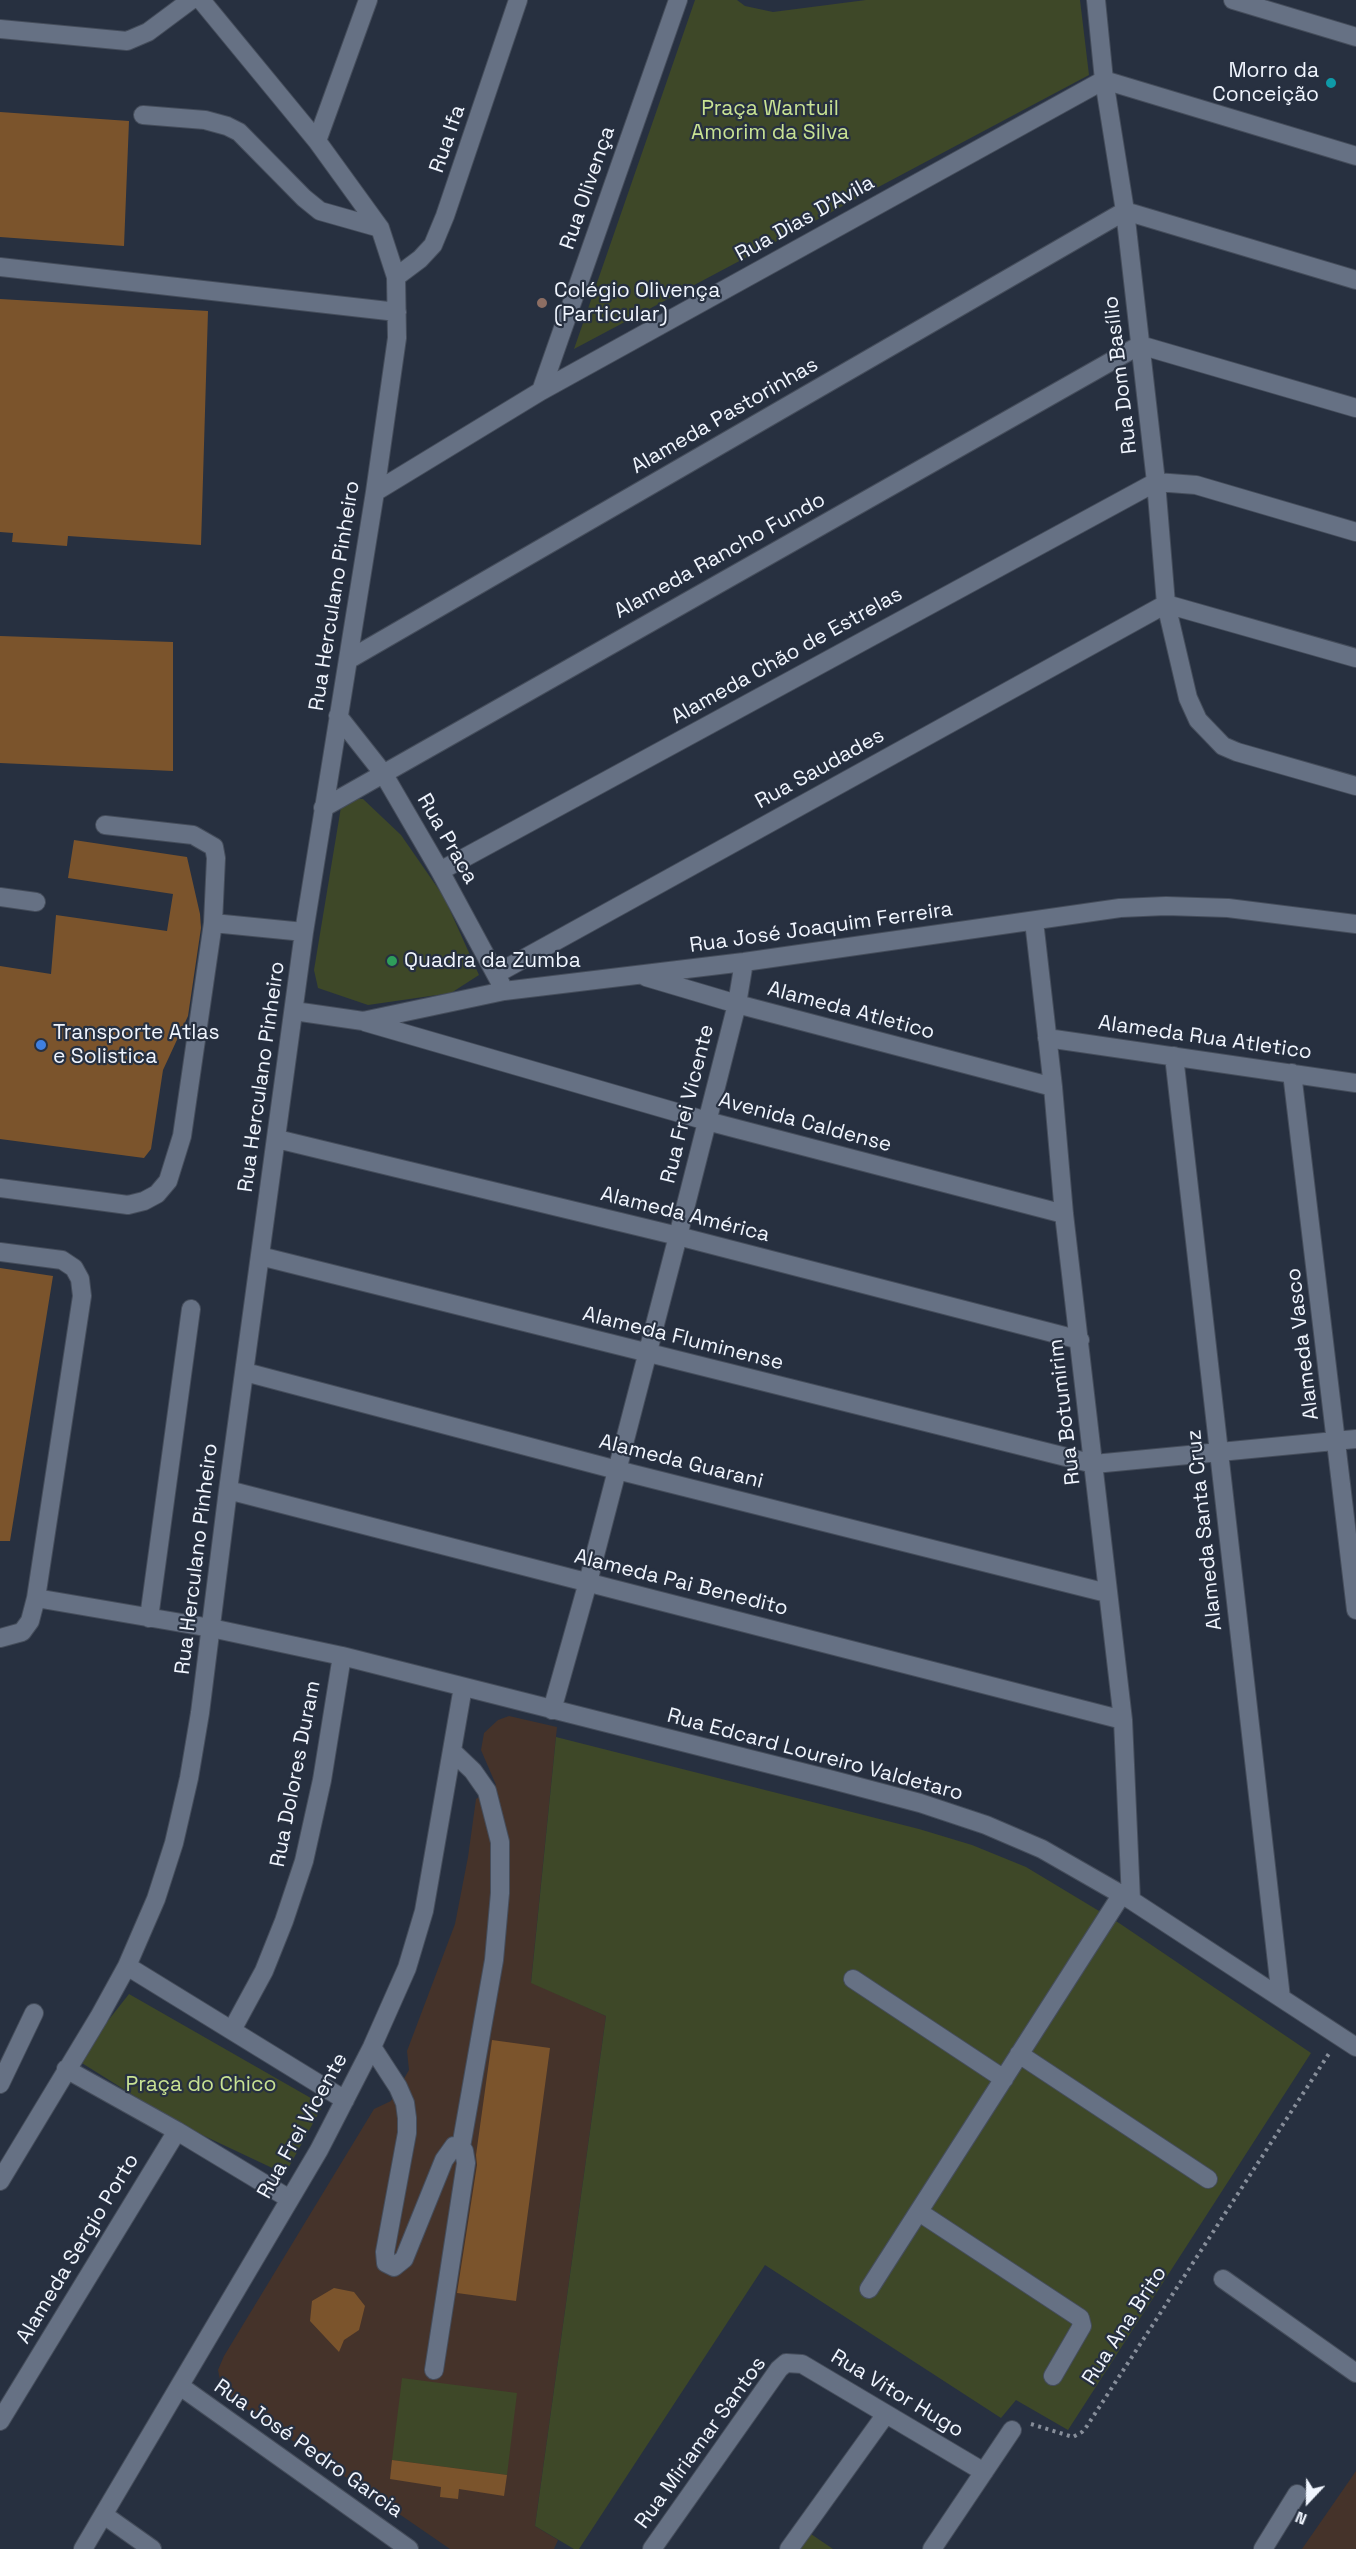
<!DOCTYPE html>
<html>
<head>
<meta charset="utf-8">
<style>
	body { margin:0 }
	#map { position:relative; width:1356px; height:2549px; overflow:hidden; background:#273040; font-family:"Space Grotesk",sans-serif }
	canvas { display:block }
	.north { position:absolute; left:1278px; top:2471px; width:60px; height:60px; -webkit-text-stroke:4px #273040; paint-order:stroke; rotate:202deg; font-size:16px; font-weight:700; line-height:24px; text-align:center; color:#f0f5fe }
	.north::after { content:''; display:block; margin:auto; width:21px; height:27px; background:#f0f5fe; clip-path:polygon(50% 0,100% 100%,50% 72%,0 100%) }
</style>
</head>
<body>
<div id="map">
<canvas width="1356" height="2549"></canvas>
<div class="north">N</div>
</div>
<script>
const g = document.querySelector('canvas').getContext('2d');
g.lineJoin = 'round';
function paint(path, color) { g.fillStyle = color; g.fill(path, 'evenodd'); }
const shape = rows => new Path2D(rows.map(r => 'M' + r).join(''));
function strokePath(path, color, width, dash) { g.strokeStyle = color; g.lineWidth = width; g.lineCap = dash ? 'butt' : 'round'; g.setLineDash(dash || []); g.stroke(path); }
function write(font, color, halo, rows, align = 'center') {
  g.font = font + ' "Space Grotesk",sans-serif'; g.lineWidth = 4.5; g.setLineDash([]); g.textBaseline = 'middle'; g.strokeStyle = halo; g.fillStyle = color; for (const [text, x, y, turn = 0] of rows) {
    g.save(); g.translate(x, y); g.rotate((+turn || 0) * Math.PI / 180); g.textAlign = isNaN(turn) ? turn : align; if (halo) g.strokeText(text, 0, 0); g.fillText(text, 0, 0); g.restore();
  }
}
paint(shape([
	[509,1716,557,1727,531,1982,606,2016,535,2526,558,2540,554,2549,450,2549,232,2399,221,2385,218,2370,224,2356,374,2109,391,2101,409,2070,407,2051,455,1924,468,1857,476,1799,496,1785,481,1750,484,1733,498,1720],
	[1356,2471,1356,2549,1302,2549]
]), '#45332a');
paint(shape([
	[695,0,737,0,745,6,773,12,866,0,1080,0,1089,75,574,349],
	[348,799,363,799,401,835,444,897,479,975,451,993,368,1005,318,988,314,970,341,807],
	[556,1737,919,1829,972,1845,1026,1867,1119,1923,1311,2053,1068,2430,1016,2400,1001,2418,765,2265,579,2549,574,2549,535,2526,606,2016,531,1983],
	[129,1994,323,2105,285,2174,181,2125,77,2060],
	[402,2378,517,2393,507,2475,392,2460],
	[808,2532,833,2549,796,2549]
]), '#3e4828');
paint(shape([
	[0,112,129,121,124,246,0,237],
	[0,299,208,311,201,545,68,536,67,546,12,542,13,533,0,532],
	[0,636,173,642,173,771,0,763],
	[74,840,187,857,200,914,201,928,188,1016,163,1070,151,1149,144,1158,0,1139,0,966,51,974,56,915,167,931,173,894,68,878],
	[0,1268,53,1276,10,1541,0,1541],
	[492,2040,550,2048,516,2301,457,2293,477,2165,476,2155],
	[334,2288,354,2292,365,2306,359,2330,344,2340,339,2352,310,2321,312,2301],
	[392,2460,507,2475,504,2496,459,2489,458,2499,440,2497,441,2487,390,2479]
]), '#7b542c');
const minor = shape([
	[1096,0,1104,80,1125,211,1156,482,1166,604,1188,698,1198,720,1223,746,1237,752,1356,786],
	[1233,0,1356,37],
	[0,29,127,41,148,32,191,0],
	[143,115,205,120,227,126,239,132,304,198,320,211,380,228],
	[317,141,368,0],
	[0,267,397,312],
	[396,277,420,259,433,245,445,216,518,0],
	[541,391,678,0],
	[375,492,541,391,1104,80,1356,156],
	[348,660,1125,211,1356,280],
	[338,716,383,773,440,871,501,984],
	[323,808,1140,345,1356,408],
	[440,871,1156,482,1196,485,1356,532],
	[0,897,36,902],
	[1034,921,1053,1087,1064,1214,1123,1720,1131,1900],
	[213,923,304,932],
	[496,974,1166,604,1356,658],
	[646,977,737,1004,1053,1087],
	[294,1011,363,1021,504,991,744,962,1120,908,1166,906,1228,908,1356,924],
	[365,1022,707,1121,1064,1214],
	[1047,1038,1356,1083],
	[1174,1056,1281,1998],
	[1292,1073,1356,1610],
	[277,1139,678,1236,1080,1340],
	[0,1188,128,1205,144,1201,157,1194,168,1181,182,1136,213,923,216,858,214,847,193,835,105,825],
	[0,1252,62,1260,74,1268,80,1279,82,1296,36,1598,30,1621,22,1632,0,1638],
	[260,1256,1094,1464,1356,1439],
	[245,1372,617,1470,1107,1593],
	[228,1490,1123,1720],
	[36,1598,211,1628,342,1656,825,1778,920,1803,986,1825,1042,1849,1131,1900,1356,2047],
	[149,1618,191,1309],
	[552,1710,588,1582,678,1236,737,1004,744,962],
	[452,1751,473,1771,487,1791,500,1842,500,1893,494,1960,461,2147],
	[127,1966,345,2100],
	[853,1979,1004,2079],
	[232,2030,264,1971,284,1921,304,1861,322,1780,342,1656],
	[372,2047,398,2087,405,2103,407,2118,407,2133,385,2252,386,2263,394,2267,404,2259,444,2160,454,2146,461,2147,464,2151,466,2163,434,2370],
	[1019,2054,1208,2179],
	[66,2069,177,2131,288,2198],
	[0,2084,34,2013],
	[0,2181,99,2017,127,1966,156,1899,174,1843,189,1778,200,1713,228,1490,304,932,375,492,397,338,396,277,380,228,317,141,201,0],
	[919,2212,1080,2318,1082,2326,1053,2376],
	[1223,2279,1356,2373],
	[869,2289,1122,1894],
	[180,2386,409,2549],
	[0,2421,177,2131],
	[104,2515,152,2549],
	[83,2549,319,2150,372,2047,407,1968,424,1911,463,1687],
	[652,2549,779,2369,786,2363,802,2364,984,2472],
	[789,2549,886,2414],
	[932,2549,1012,2430],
	[1263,2549,1297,2494]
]);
strokePath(minor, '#454d5b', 20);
strokePath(shape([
	[1031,2424,1073,2437,1082,2432,1087,2426,1330,2052]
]), '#878e9a', 4, [3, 4.5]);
strokePath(minor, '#667184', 18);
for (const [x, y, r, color] of [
	[1331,83,6,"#0f9aa8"],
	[542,303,6,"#8d6e63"],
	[392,961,6,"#2e9e5b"],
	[41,1045,6,"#3f7fe0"]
]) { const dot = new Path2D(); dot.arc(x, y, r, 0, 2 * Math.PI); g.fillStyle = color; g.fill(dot); strokePath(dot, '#273040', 2); }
write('21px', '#f0f5fe', '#273040', [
	["Morro da",1319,71,"right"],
	["Conceição",1319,95,"right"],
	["Colégio Olivença",554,291],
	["(Particular)",554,315],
	["Quadra da Zumba",404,961],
	["Transporte Atlas",53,1033],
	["e Solistica",53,1057]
], 'left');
write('21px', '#c8e293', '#273040', [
	["Praça Wantuil",770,109],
	["Amorim da Silva",770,133],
	["Praça do Chico",201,2085]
]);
write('21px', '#f0f5fe', '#273040', [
	["Rua Ifa",448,139,-71],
	["Rua Olivença",588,188,-71],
	["Rua Dias D'Avila",805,219,-29],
	["Rua Dom Basílio",1121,375,-97],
	["Alameda Pastorinhas",725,416,-30],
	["Alameda Rancho Fundo",720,556,-29],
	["Rua Herculano Pinheiro",335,596,-81],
	["Alameda Chão de Estrelas",787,656,-29],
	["Rua Saudades",820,769,-29],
	["Rua Praca",447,839,60],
	["Rua José Joaquim Ferreira",821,928,-8],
	["Alameda Atletico",851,1011,15],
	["Alameda Rua Atletico",1205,1038,8],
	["Rua Herculano Pinheiro",262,1077,-82],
	["Rua Frei Vicente",688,1104,-76],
	["Avenida Caldense",805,1123,15],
	["Alameda América",685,1215,14],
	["Alameda Fluminense",683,1339,14],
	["Alameda Vasco",1303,1344,-97],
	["Rua Botumirim",1065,1412,-97],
	["Alameda Guarani",681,1462,14],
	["Alameda Santa Cruz",1205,1530,-96],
	["Rua Herculano Pinheiro",197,1559,-83],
	["Alameda Pai Benedito",681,1583,14],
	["Rua Edcard Loureiro Valdetaro",815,1755,15],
	["Rua Dolores Duram",296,1774,-79],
	["Rua Frei Vicente",303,2126,-61],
	["Alameda Sergio Porto",78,2249,-59],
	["Rua Ana Brito",1125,2326,-57],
	["Rua Vitor Hugo",897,2394,31],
	["Rua Miriamar Santos",701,2443,-54],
	["Rua José Pedro Garcia",308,2449,35]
]);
</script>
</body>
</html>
